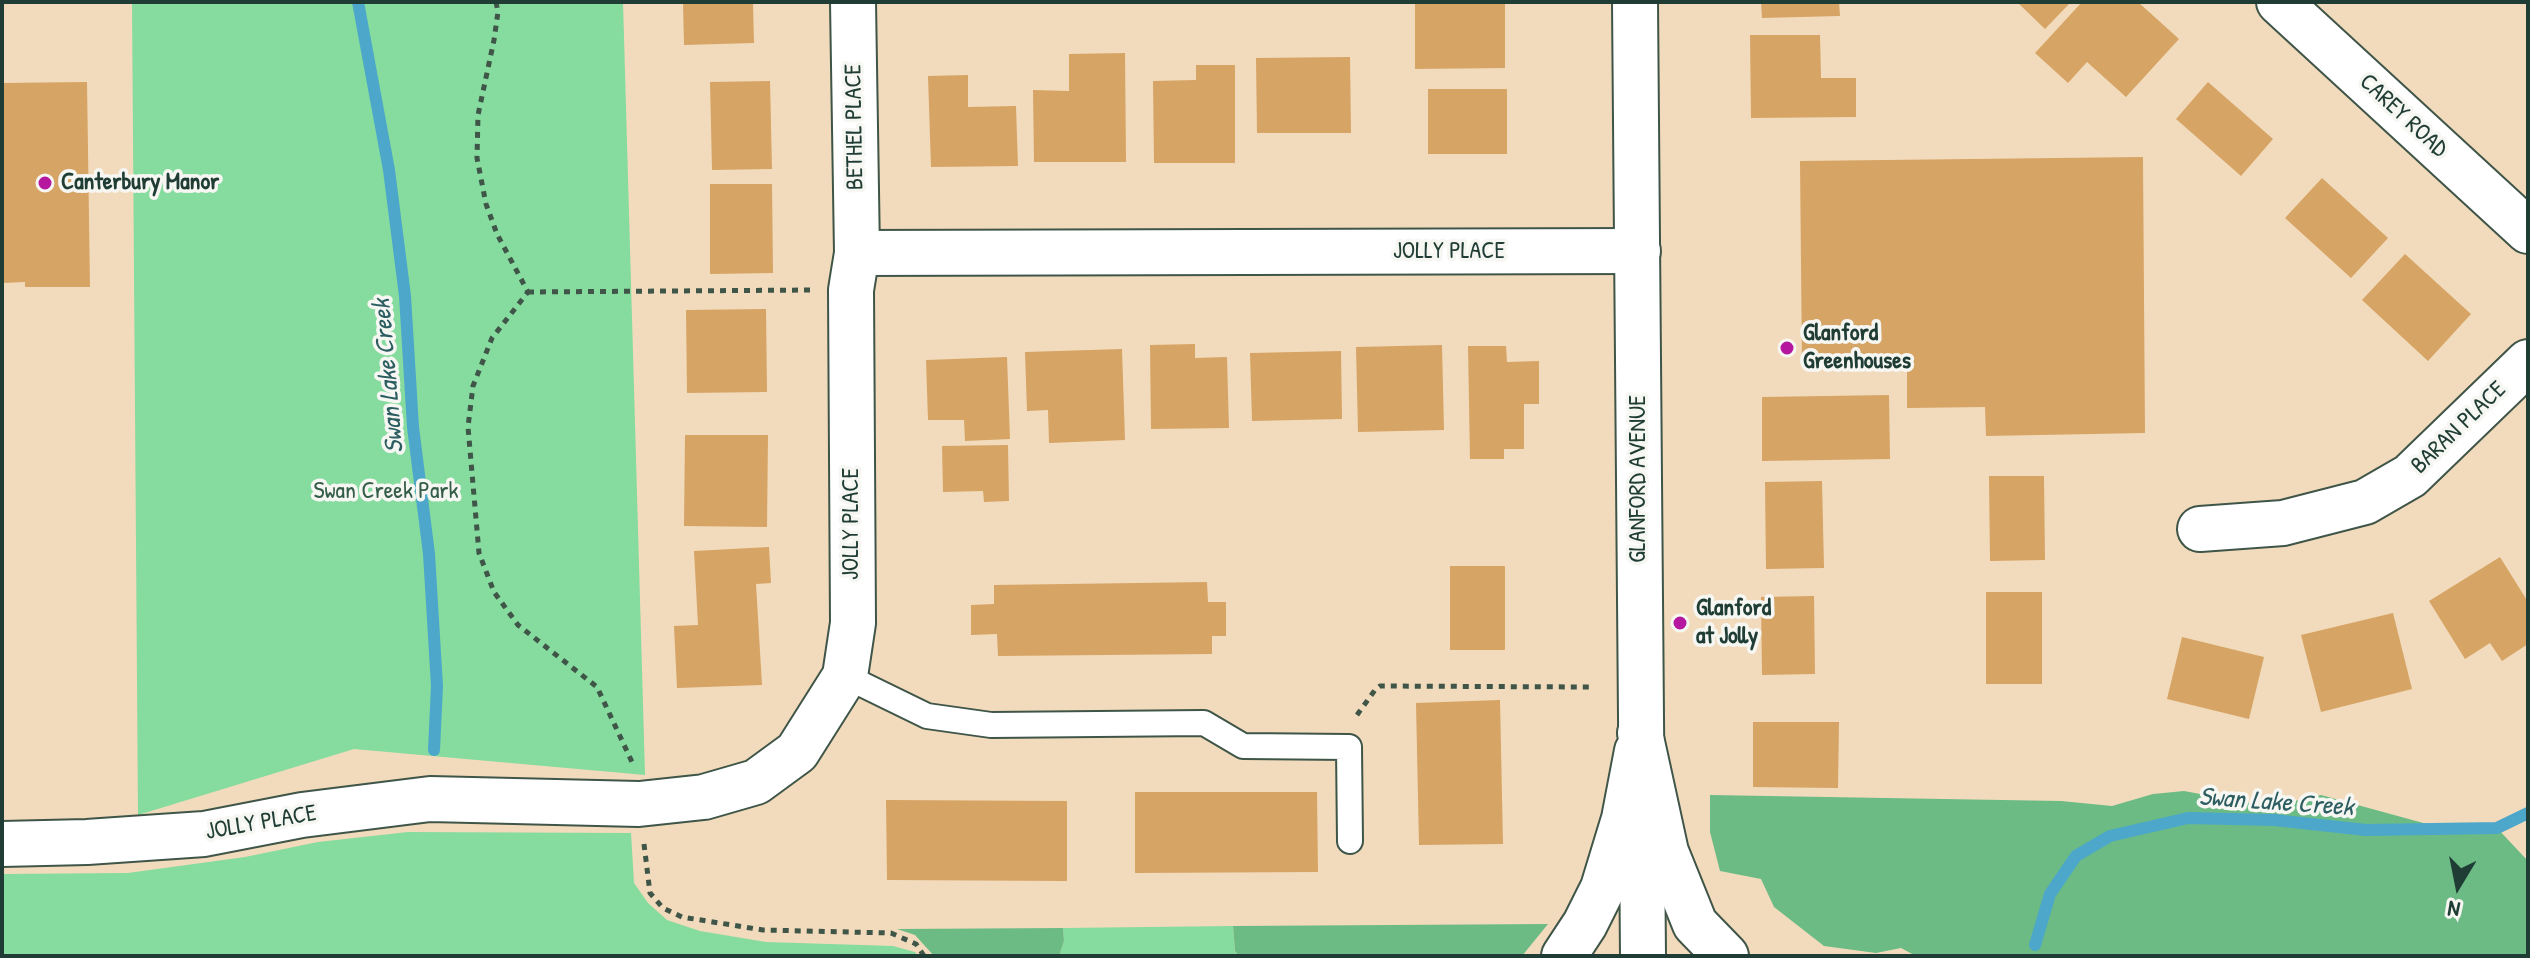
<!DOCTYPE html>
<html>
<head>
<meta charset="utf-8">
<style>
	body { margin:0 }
	#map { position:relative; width:2530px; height:958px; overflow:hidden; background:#f2dbbc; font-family:"Patrick Hand",sans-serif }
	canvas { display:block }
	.frame { position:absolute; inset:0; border:4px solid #1f3d34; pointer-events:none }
	.north { position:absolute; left:2418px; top:846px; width:80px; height:80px; -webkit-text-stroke:6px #f6f6f2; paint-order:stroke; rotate:190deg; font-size:22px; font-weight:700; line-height:32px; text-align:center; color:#1f3d34 }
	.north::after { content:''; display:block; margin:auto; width:28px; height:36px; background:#1f3d34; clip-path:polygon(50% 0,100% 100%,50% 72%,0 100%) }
</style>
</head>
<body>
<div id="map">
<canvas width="2530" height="958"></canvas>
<div class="frame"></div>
<div class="north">N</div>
</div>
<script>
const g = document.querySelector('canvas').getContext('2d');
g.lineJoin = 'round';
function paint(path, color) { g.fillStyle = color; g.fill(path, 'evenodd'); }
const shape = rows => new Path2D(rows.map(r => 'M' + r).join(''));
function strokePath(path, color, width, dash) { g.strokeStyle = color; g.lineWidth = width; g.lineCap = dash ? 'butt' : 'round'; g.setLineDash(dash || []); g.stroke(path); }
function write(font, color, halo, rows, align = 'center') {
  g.font = font + ' "Patrick Hand",sans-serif'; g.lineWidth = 7; g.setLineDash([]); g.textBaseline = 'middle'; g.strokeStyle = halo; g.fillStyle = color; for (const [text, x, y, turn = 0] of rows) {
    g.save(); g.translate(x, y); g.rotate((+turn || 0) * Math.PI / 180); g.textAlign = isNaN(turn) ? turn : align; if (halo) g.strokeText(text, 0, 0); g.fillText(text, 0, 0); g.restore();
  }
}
paint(shape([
	[132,2,623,2,645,775,354,749,138,815],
	[408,832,631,833,634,883,648,903,667,920,700,931,766,942,893,946,915,952,918,956,2,956,2,874,128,873,245,857,318,842],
	[1233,926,1235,951,1239,956,1059,956,1064,941,1063,928]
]), '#86db9e');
paint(shape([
	[2184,791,2249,803,2277,805,2321,795,2438,827,2497,828,2528,861,2528,956,1916,956,1901,948,1876,953,1824,946,1774,907,1761,879,1720,871,1710,832,1710,795,2061,801,2112,806,2153,794],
	[1548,924,1522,956,1239,956,1235,951,1233,926],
	[1063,928,1064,941,1059,956,934,956,915,935,897,929]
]), '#6cbb85');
strokePath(shape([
	[358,2,389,170,405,296,413,427,429,554,437,686,434,750],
	[2035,945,2050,894,2076,856,2110,836,2188,818,2274,820,2366,830,2497,828,2528,813]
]), '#4ca7ca', 12);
paint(shape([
	[683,2,753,2,754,43,684,45],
	[1415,2,1505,2,1505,68,1415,69],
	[1761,2,1839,2,1840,16,1762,18],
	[2017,2,2071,2,2045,29],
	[2082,2,2138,2,2179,39,2126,97,2087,62,2068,83,2035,53],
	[1750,35,1820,35,1821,78,1856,78,1856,117,1751,118],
	[1125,53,1126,162,1034,162,1033,90,1069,91,1069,54],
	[1350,57,1351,133,1257,133,1256,58],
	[1196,65,1235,65,1235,163,1154,163,1153,81,1196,80],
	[968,75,968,107,1016,106,1018,166,931,167,928,76],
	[770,81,772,169,712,170,710,82],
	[87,82,90,287,25,287,25,282,2,283,2,83],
	[2208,82,2273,139,2241,176,2176,119],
	[1428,89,1507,89,1507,154,1428,154],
	[2143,157,2145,433,1986,436,1985,407,1907,408,1907,365,1802,367,1800,161],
	[2322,178,2388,238,2351,278,2285,218],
	[710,184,772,184,773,273,710,274],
	[2405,254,2471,314,2428,361,2362,300],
	[766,309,767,392,687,393,686,310],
	[1195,344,1195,358,1227,357,1229,428,1151,429,1150,345],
	[1442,345,1444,430,1358,432,1356,347],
	[1468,346,1506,346,1507,362,1539,361,1539,404,1524,404,1524,449,1504,449,1504,459,1470,459],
	[1122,349,1125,440,1049,443,1048,410,1027,411,1025,352],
	[1341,351,1342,419,1252,421,1250,353],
	[1007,357,1010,439,965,441,964,420,928,420,926,360],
	[1889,395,1890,459,1762,461,1762,397],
	[685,435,768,435,767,527,684,526],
	[1008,445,1009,501,984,502,983,491,943,492,942,446],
	[1989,476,2044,476,2045,560,1990,561],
	[1822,481,1824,568,1766,569,1765,482],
	[769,547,771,583,756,584,762,685,677,688,674,626,698,625,694,551],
	[2500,557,2528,602,2528,644,2502,661,2490,643,2465,659,2429,601],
	[1450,566,1505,566,1505,650,1450,650],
	[1207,582,1208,602,1226,602,1226,636,1212,636,1212,654,998,656,997,634,971,635,971,605,994,604,994,585],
	[1986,592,2042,592,2042,684,1986,684],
	[1814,596,1815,674,1762,675,1761,597],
	[2393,613,2412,689,2321,712,2301,635],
	[2182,637,2264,657,2249,719,2167,699],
	[1500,700,1503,844,1419,845,1416,703],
	[1753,722,1839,722,1838,788,1753,787],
	[1135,792,1317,792,1318,872,1135,873],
	[886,800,1067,801,1067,881,887,880]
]), '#d6a464');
const lane = shape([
	[845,676,927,716,991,725,1204,723,1243,746,1349,747,1350,841]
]);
const street = shape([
	[853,2,857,253],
	[2200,529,2283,523,2365,502,2410,476,2528,362],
	[2,844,87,842,204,834,302,815,430,799,639,804,704,797,756,782,797,752,845,676,853,623,851,290,857,253,1638,251]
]);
const secondary = shape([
	[1635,2,1643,956],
	[2279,2,2528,231]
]);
const primary = shape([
	[1640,733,1666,852,1695,924,1726,956],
	[1564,956,1585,924,1603,888,1624,819,1637,751]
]);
strokePath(lane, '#3f5548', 28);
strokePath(street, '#3f5548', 48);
strokePath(secondary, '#3f5548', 48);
strokePath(primary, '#3f5548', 48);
strokePath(shape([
	[496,2,498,12,494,40,478,115,477,158,486,204,497,234,528,292,492,338,473,386,468,427,479,553,494,592,518,625,597,687,632,762],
	[528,292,811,290],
	[1357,715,1375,690,1380,686,1589,687],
	[644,844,650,893,663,908,682,917,763,930,891,933,916,944,924,956]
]), '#3f5548', 5, [6, 6]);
strokePath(lane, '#fff', 24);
strokePath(street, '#fff', 44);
strokePath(secondary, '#fff', 44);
strokePath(primary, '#fff', 44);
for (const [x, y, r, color] of [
	[45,183,8,"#b5179e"],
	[1787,348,8,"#b5179e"],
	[1680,623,8,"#b5179e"]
]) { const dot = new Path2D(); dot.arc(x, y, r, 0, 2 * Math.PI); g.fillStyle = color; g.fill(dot); strokePath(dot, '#f6f6f2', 3); }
write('24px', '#1f3d34', '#f6f6f2', [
	["CAREY ROAD",2403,116,43],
	["BETHEL PLACE",855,127,-91],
	["JOLLY PLACE",1449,252],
	["BARAN PLACE",2459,428,-44],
	["GLANFORD AVENUE",1639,479,-90],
	["JOLLY PLACE",852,524,-90],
	["JOLLY PLACE",261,823,-10]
]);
write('bold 24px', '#1f3d34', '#f6f6f2', [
	["Canterbury Manor",61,183],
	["Glanford",1803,334],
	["Greenhouses",1803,362],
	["Glanford",1696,609],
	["at Jolly",1696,637]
], 'left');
write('24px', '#345d49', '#f6f6f2', [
	["Swan Creek Park",386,492]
]);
write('italic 26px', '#2c5d61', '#f6f6f2', [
	["Swan Lake Creek",389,376,-95],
	["Swan Lake Creek",2276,803,4]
]);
</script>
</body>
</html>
